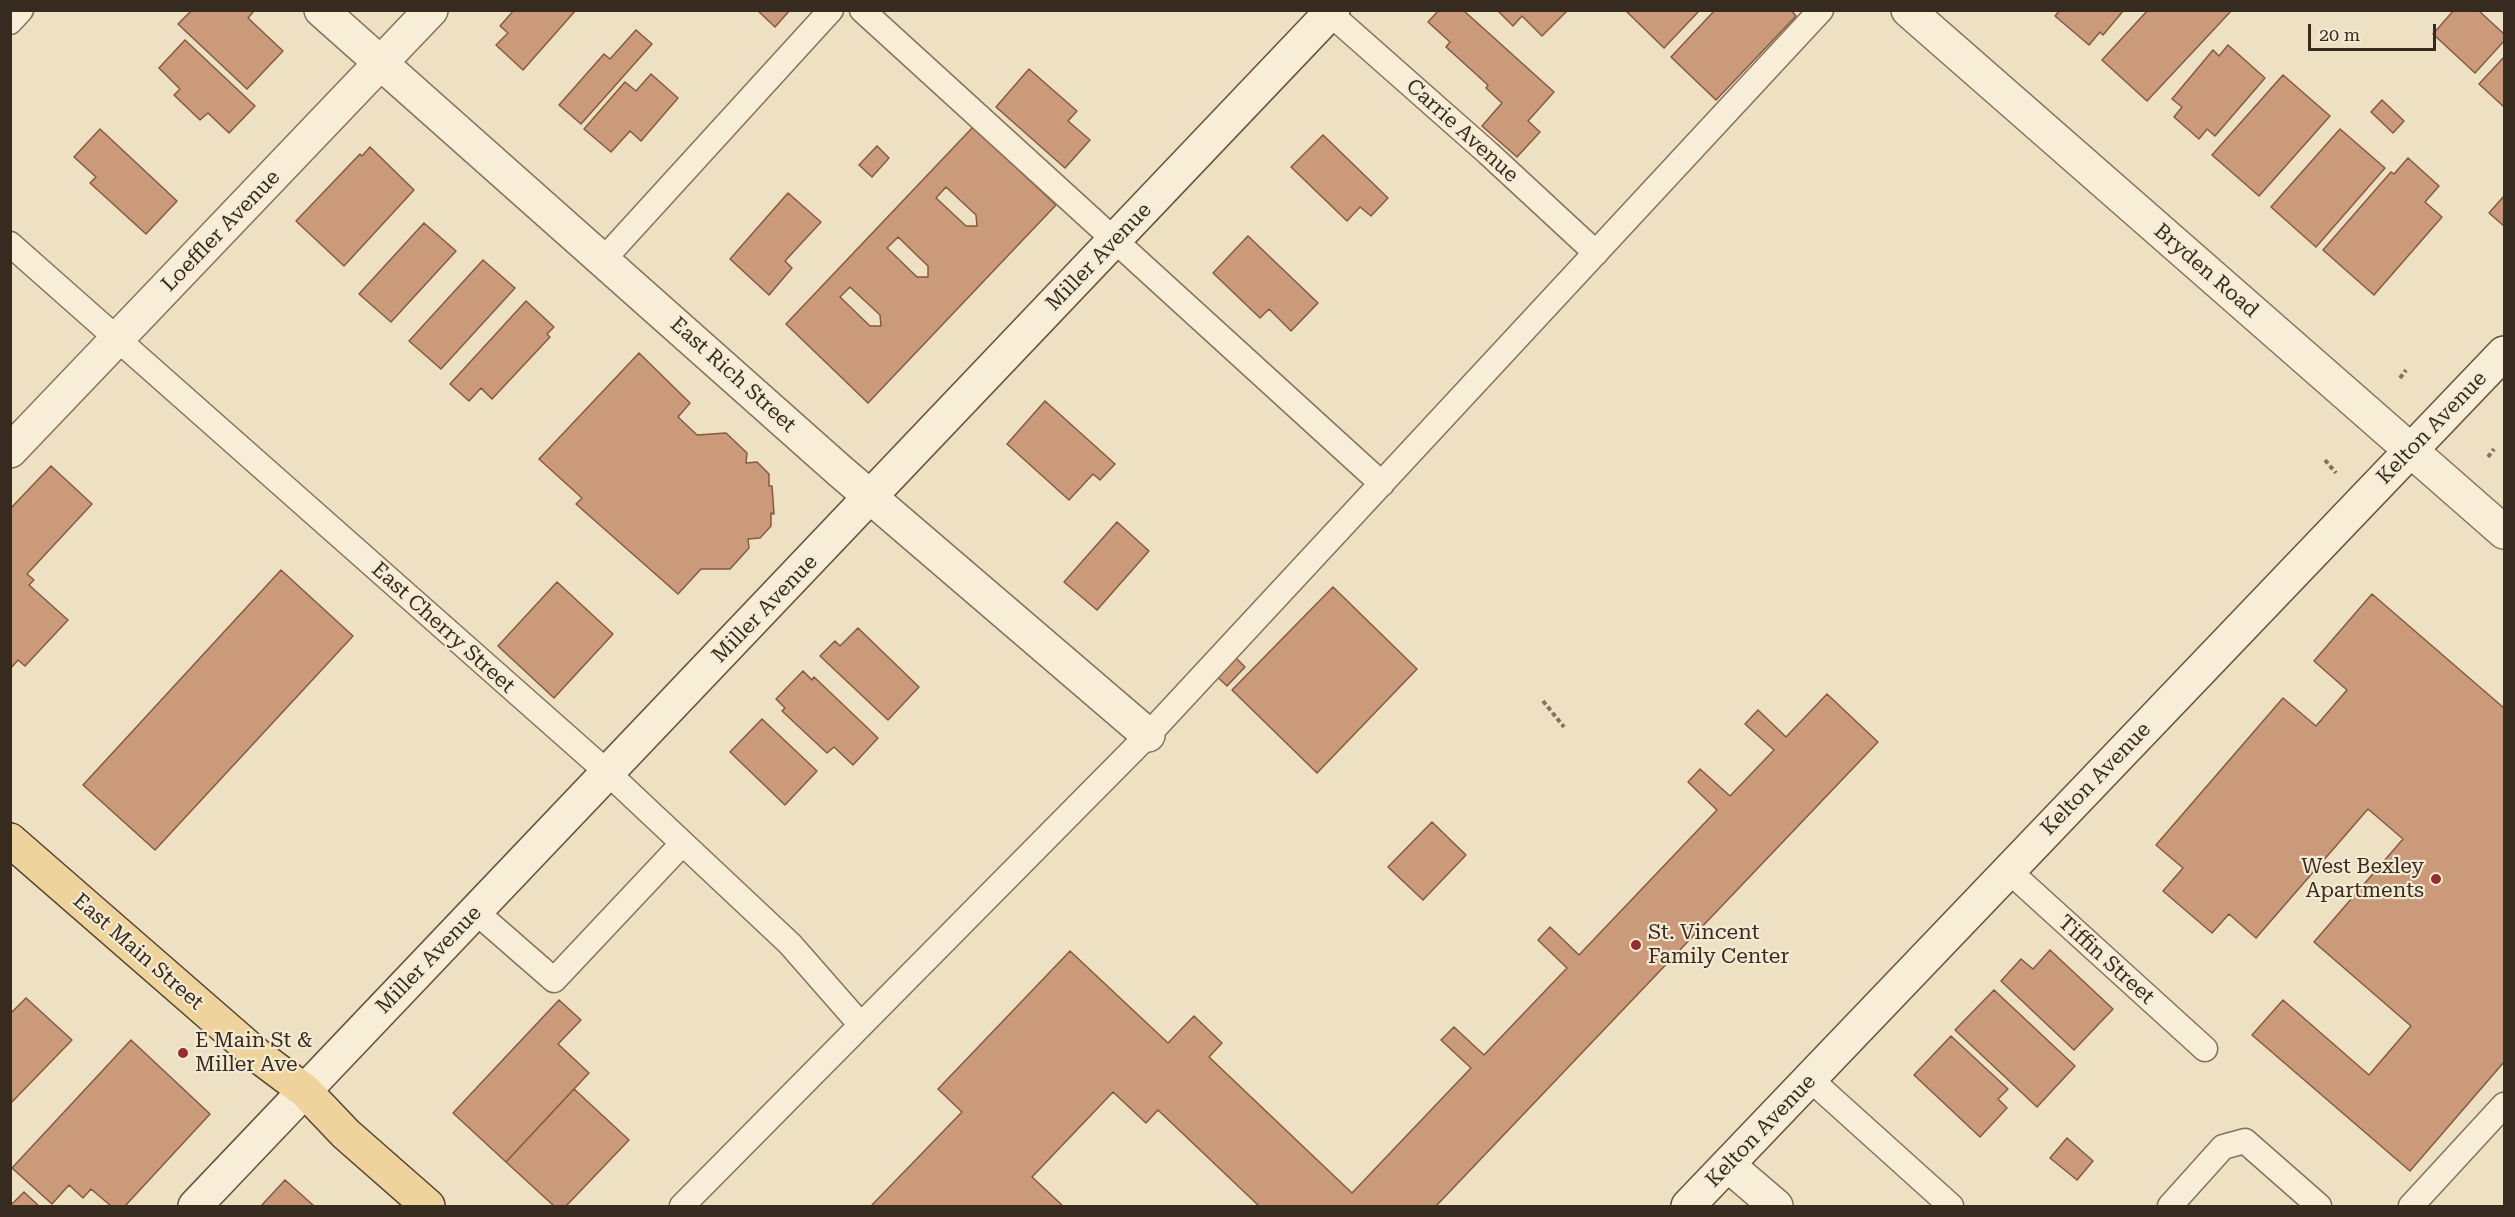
<!DOCTYPE html>
<html>
<head>
<meta charset="utf-8">
<style>
	body { margin:0 }
	#map { position:relative; width:2515px; height:1217px; overflow:hidden; background:#ede0c3; font-family:"Roboto Serif",serif }
	canvas { display:block }
	.frame { position:absolute; inset:0; border:12px solid #372a1e; pointer-events:none }
	.scale { position:absolute; left:2308px; top:24px; width:128px; height:27px; box-sizing:border-box; border:3px solid #372a1e; border-top:0; padding-left:8px; font-size:18px; line-height:21px; white-space:nowrap; color:#372a1e; -webkit-text-stroke:4px #f5ead3; paint-order:stroke }
</style>
</head>
<body>
<div id="map">
<canvas width="2515" height="1217"></canvas>
<div class="frame"></div>
<div class="scale">20 m</div>
</div>
<script>
const g = document.querySelector('canvas').getContext('2d');
g.lineJoin = 'round';
function paint(path, color) { g.fillStyle = color; g.fill(path, 'evenodd'); }
const shape = rows => new Path2D(rows.map(r => 'M' + r).join(''));
function strokePath(path, color, width, dash) { g.strokeStyle = color; g.lineWidth = width; g.lineCap = dash ? 'butt' : 'round'; g.setLineDash(dash || []); g.stroke(path); }
function write(font, color, halo, rows, align = 'center') {
  g.font = font + ' "Roboto Serif",serif'; g.lineWidth = 4.5; g.setLineDash([]); g.textBaseline = 'middle'; g.strokeStyle = halo; g.fillStyle = color; for (const [text, x, y, turn = 0] of rows) {
    g.save(); g.translate(x, y); g.rotate((+turn || 0) * Math.PI / 180); g.textAlign = isNaN(turn) ? turn : align; if (halo) g.strokeText(text, 0, 0); g.fillText(text, 0, 0); g.restore();
  }
}
const building = shape([
	[192,10,252,10,253,12,248,18,283,51,247,89,178,24,192,10],
	[514,10,576,10,523,70,496,45,508,33,500,26,514,10],
	[757,10,790,10,775,27,757,10],
	[1439,10,1463,10,1554,92,1528,121,1540,132,1517,157,1482,126,1502,103,1486,88,1488,85,1446,47,1450,42,1428,22,1439,10],
	[1497,10,1566,10,1567,11,1542,36,1522,16,1513,26,1497,10],
	[1625,10,1700,10,1664,48,1625,10],
	[1715,10,1791,10,1796,16,1716,100,1671,57,1715,10],
	[2060,10,2124,10,2103,35,2100,32,2089,45,2055,16,2060,10],
	[2148,10,2232,10,2147,101,2102,60,2148,10],
	[2454,10,2478,10,2504,34,2504,41,2475,73,2433,34,2454,10],
	[636,30,652,44,581,124,559,105,604,54,610,59,636,30],
	[185,40,255,106,229,133,208,113,200,120,174,95,180,89,159,68,185,40],
	[2228,45,2265,78,2215,136,2207,129,2199,139,2174,117,2182,107,2172,99,2213,50,2219,56,2228,45],
	[2504,57,2504,107,2479,84,2504,57],
	[1029,69,1077,111,1068,121,1090,140,1065,168,996,107,1029,69],
	[651,74,678,98,641,141,630,131,611,152,584,129,625,82,636,91,651,74],
	[2283,75,2330,116,2259,196,2212,155,2283,75],
	[2382,100,2404,121,2393,133,2371,112,2382,100],
	[973,127,1056,205,868,403,786,324,973,127],
	[946,187,976,215,977,226,966,226,936,198,946,187],
	[898,237,928,266,928,277,917,277,887,248,898,237],
	[850,287,880,315,881,326,870,326,840,297,850,287],
	[100,129,177,201,146,234,90,183,96,177,74,157,100,129],
	[2340,129,2385,168,2316,247,2271,207,2340,129],
	[1323,135,1388,198,1371,216,1360,207,1347,221,1291,167,1323,135],
	[877,146,889,158,872,177,859,165,877,146],
	[370,147,414,190,344,266,296,221,360,154,362,156,370,147],
	[2408,158,2439,186,2425,202,2442,217,2374,295,2323,250,2391,172,2394,174,2408,158],
	[788,193,821,222,785,261,792,268,769,295,730,259,788,193],
	[2504,196,2504,226,2489,213,2504,196],
	[424,223,456,251,391,322,359,294,424,223],
	[1248,236,1318,303,1291,331,1269,309,1260,318,1213,273,1248,236],
	[483,260,515,288,441,369,409,341,483,260],
	[526,301,554,327,547,334,550,337,492,399,481,388,469,401,450,384,526,301],
	[639,353,690,403,678,417,697,435,726,433,747,453,746,463,757,462,769,474,769,486,772,486,774,514,771,513,771,526,760,538,748,539,749,548,730,569,701,569,678,594,576,504,582,498,539,459,639,353],
	[1045,401,1115,464,1100,480,1093,474,1069,500,1007,444,1045,401],
	[51,466,92,504,27,574,34,580,29,585,68,620,25,666,18,660,10,669,10,509,51,466],
	[1117,522,1149,551,1097,610,1064,582,1117,522],
	[281,570,353,636,155,850,83,785,281,570],
	[557,582,613,634,554,698,498,646,557,582],
	[1333,587,1417,669,1317,773,1232,690,1333,587],
	[2372,594,2504,708,2504,1062,2410,1171,2252,1035,2283,1000,2369,1075,2411,1026,2314,942,2403,839,2368,809,2256,938,2229,914,2212,933,2163,891,2183,868,2156,845,2283,698,2316,726,2347,690,2314,661,2372,594],
	[858,628,919,687,888,720,820,656,835,641,840,646,858,628],
	[1229,651,1245,667,1227,686,1211,671,1229,651],
	[803,671,812,680,814,677,878,738,853,765,834,747,827,753,782,711,785,708,776,699,803,671],
	[1827,694,1878,742,1436,1206,1259,1206,1158,1110,1146,1123,1113,1092,1032,1177,1063,1206,871,1206,962,1112,938,1089,1070,951,1168,1043,1194,1016,1222,1043,1209,1057,1352,1193,1471,1068,1441,1040,1454,1027,1484,1055,1567,968,1538,940,1550,927,1579,955,1717,810,1688,782,1700,769,1730,796,1774,750,1745,724,1758,710,1786,737,1827,694],
	[762,719,817,771,785,805,730,752,762,719],
	[1432,822,1466,855,1423,900,1388,867,1432,822],
	[2050,950,2113,1009,2074,1050,2001,981,2021,959,2033,969,2050,950],
	[1994,990,2075,1066,2037,1107,1955,1030,1994,990],
	[26,998,72,1040,10,1104,10,1014,26,998],
	[559,1000,581,1020,558,1044,589,1073,506,1162,453,1113,559,1000],
	[1951,1036,2008,1089,1998,1099,2007,1108,1980,1137,1914,1075,1951,1036],
	[131,1040,210,1114,125,1206,111,1206,91,1189,83,1198,69,1185,52,1204,12,1168,131,1040],
	[574,1089,629,1140,566,1206,554,1206,506,1162,574,1089],
	[2067,1138,2093,1161,2077,1180,2050,1158,2067,1138],
	[285,1180,314,1206,261,1206,285,1180],
	[24,1192,39,1206,10,1206,24,1192]
]);
paint(building, '#ca9a7a');
strokePath(building, '#855a41', 1.5);
const lane = shape([
	[862,10,1382,484],
	[1326,10,1488,153,1596,253],
	[10,22,21,10],
	[10,244,608,773,790,944,861,1025],
	[603,260,831,10],
	[2009,871,2205,1049],
	[476,912,554,980,682,844],
	[1810,1079,1951,1206],
	[682,1206,1148,735,1821,10],
	[2170,1206,2223,1147,2245,1141,2319,1206],
	[2411,1206,2504,1105]
]);
const street = shape([
	[321,10,840,471,1148,735],
	[1908,10,2504,532],
	[10,451,431,10],
	[1728,1165,1776,1206]
]);
const secondary = shape([
	[195,1206,1333,10],
	[1688,1206,2504,353]
]);
const primary = shape([
	[10,840,257,1055,305,1091,346,1134,428,1206]
]);
strokePath(lane, '#87715b', 27);
strokePath(street, '#87715b', 36);
strokePath(secondary, '#69523e', 36);
strokePath(primary, '#55402f', 36);
strokePath(shape([
	[2400,378,2406,370],
	[2488,457,2494,449],
	[2325,460,2336,473],
	[1543,701,1564,727]
]), '#87715b', 4, [4.5, 3]);
strokePath(lane, '#f8edd7', 24);
strokePath(street, '#f8edd7', 33);
strokePath(secondary, '#f8edd7', 33);
strokePath(primary, '#efd39c', 33);
for (const [x, y, r, color] of [
	[2436,879,6,"#942c2f"],
	[1636,945,6,"#942c2f"],
	[183,1053,6,"#942c2f"]
]) { const dot = new Path2D(); dot.arc(x, y, r, 0, 2 * Math.PI); g.fillStyle = color; g.fill(dot); strokePath(dot, '#f5ead3', 2); }
write('21px', '#372a1e', '#f5ead3', [
	["Carrie Avenue",1462,131,42],
	["Loeffler Avenue",221,231,-46],
	["Miller Avenue",1099,257,-46],
	["Bryden Road",2206,271,41],
	["East Rich Street",733,375,42],
	["Kelton Avenue",2432,428,-46],
	["Miller Avenue",765,609,-46],
	["East Cherry Street",443,628,42],
	["Kelton Avenue",2096,779,-46],
	["East Main Street",138,952,41],
	["Miller Avenue",429,960,-46],
	["Tiffin Street",2106,960,42],
	["Kelton Avenue",1761,1131,-46]
]);
write('21px', '#372a1e', '#f5ead3', [
	["West Bexley",2424,867,"right"],
	["Apartments",2424,891,"right"],
	["St. Vincent",1648,933],
	["Family Center",1648,957],
	["E Main St &",195,1041],
	["Miller Ave",195,1065]
], 'left');
</script>
</body>
</html>
